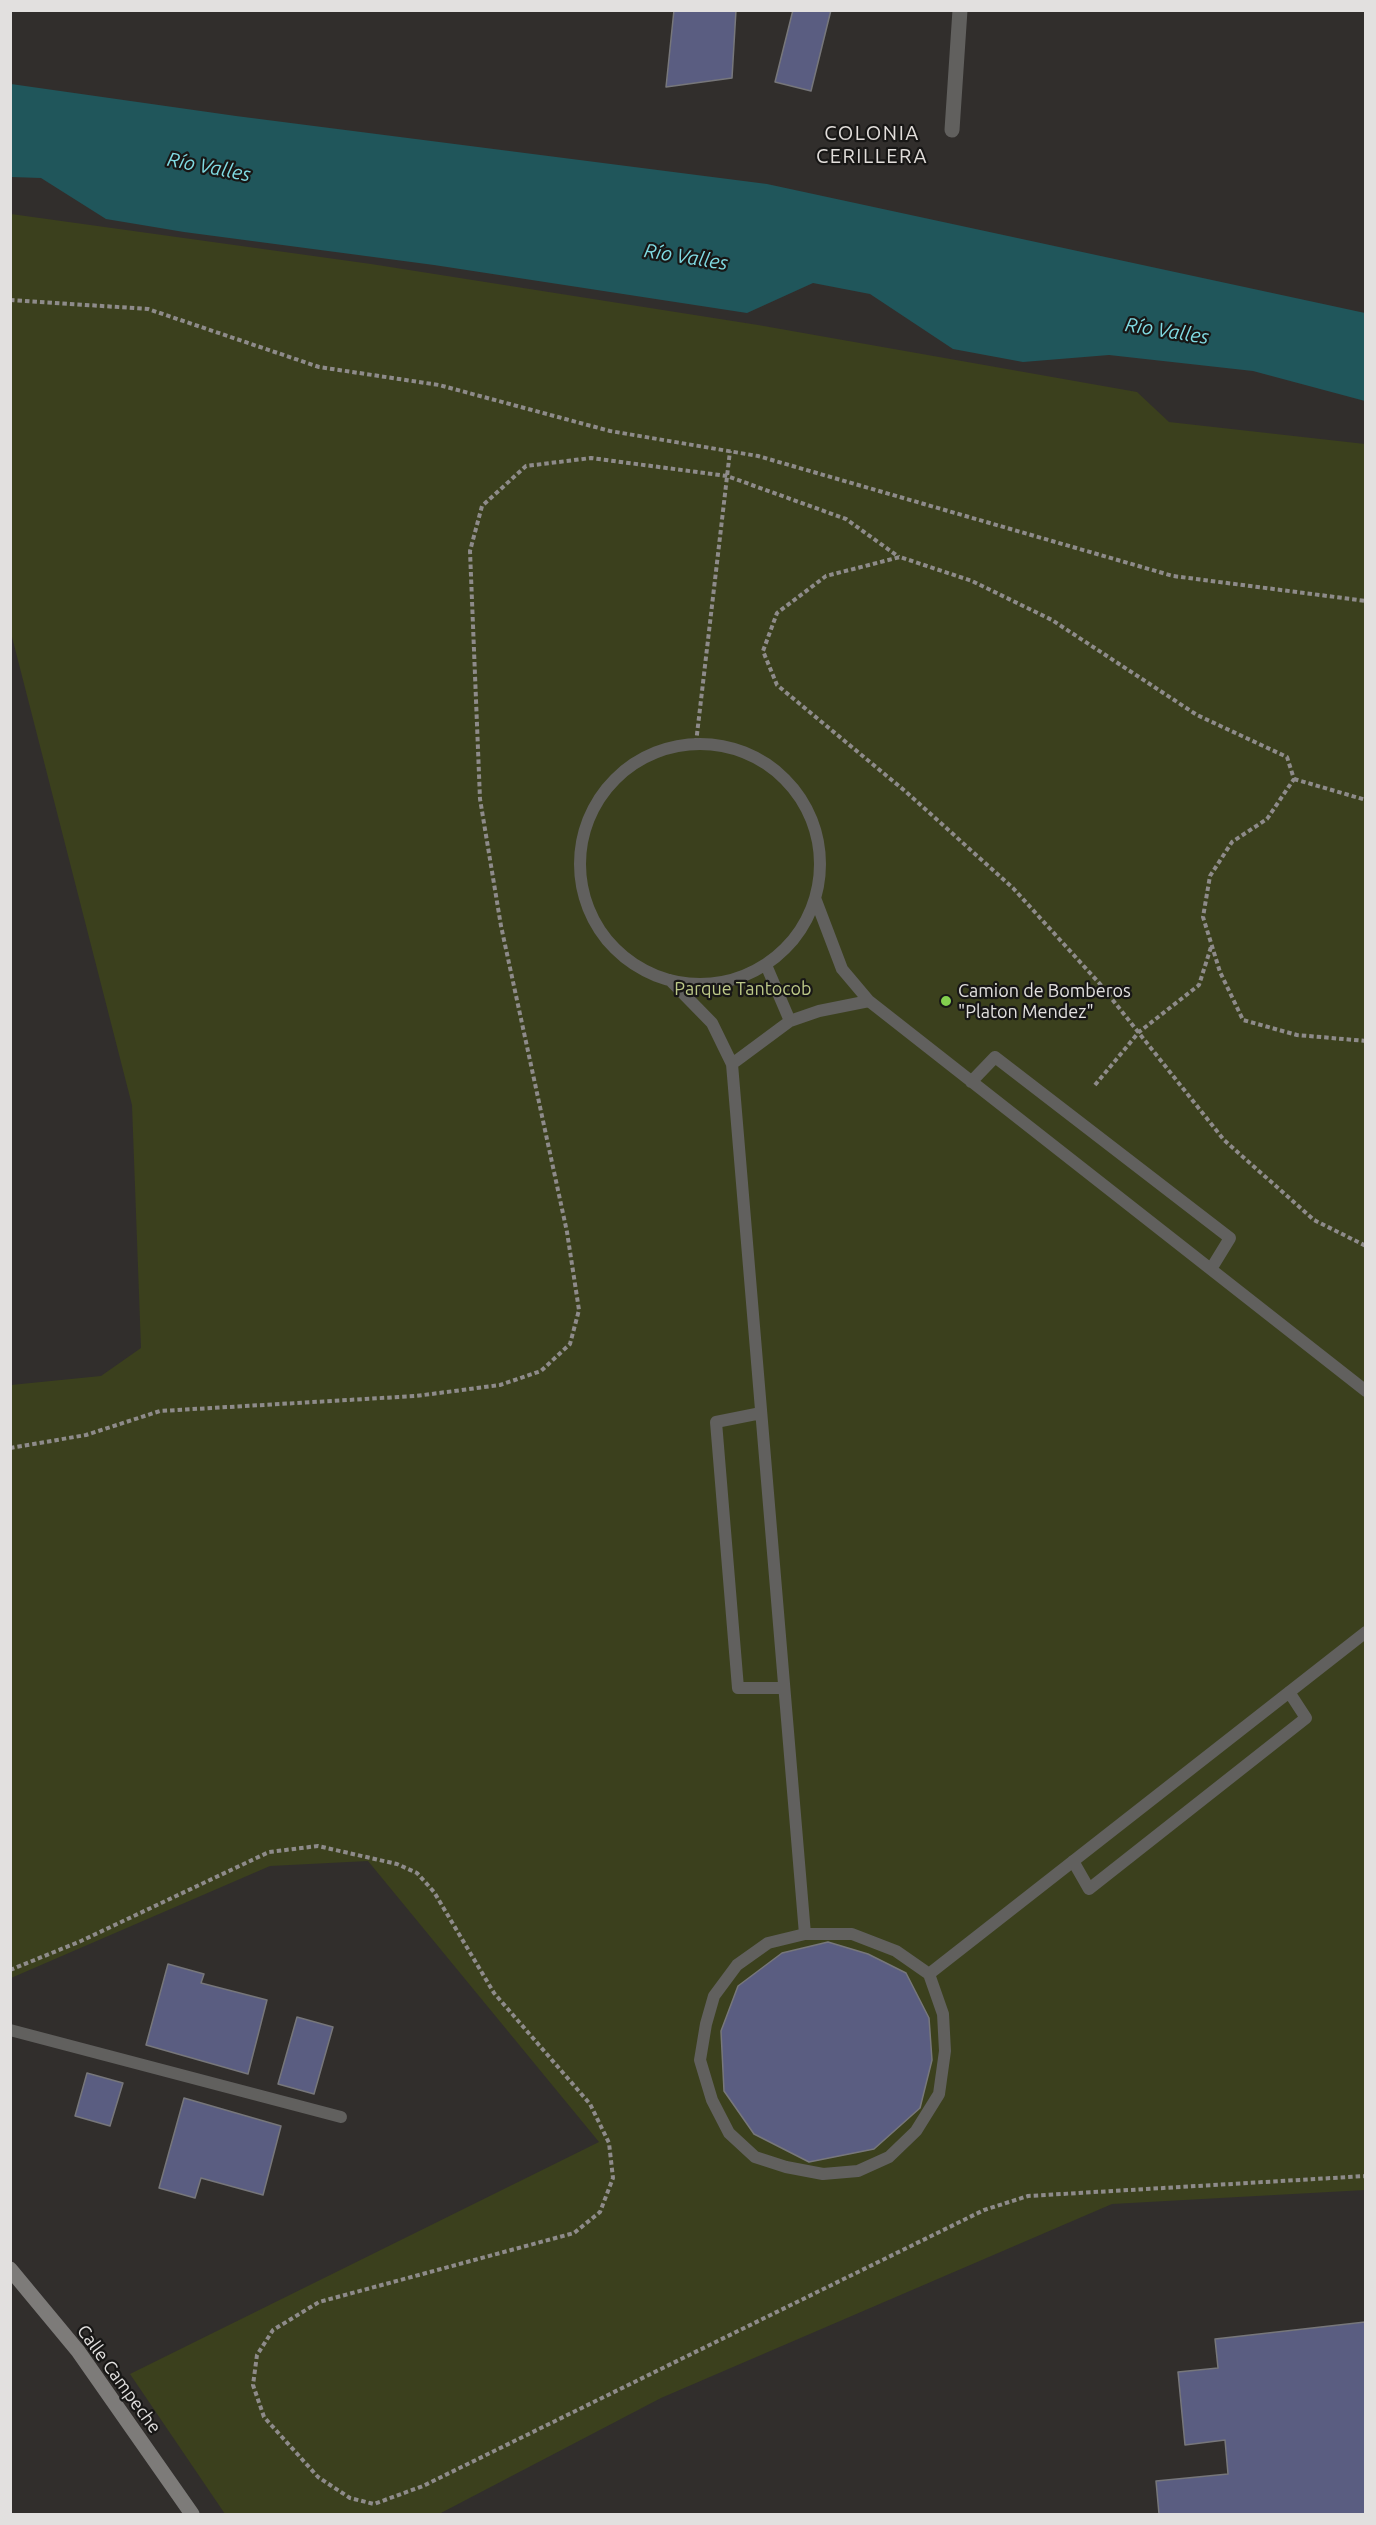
<!DOCTYPE html>
<html>
<head>
<meta charset="utf-8">
<style>
	body { margin:0 }
	#map { position:relative; width:1376px; height:2525px; overflow:hidden; background:#312e2c; font-family:Ubuntu,sans-serif }
	canvas { display:block }
	.frame { position:absolute; inset:0; border:12px solid #e2e0df; pointer-events:none }
</style>
</head>
<body>
<div id="map">
<canvas width="1376" height="2525"></canvas>
<div class="frame"></div>
</div>
<script>
const g = document.querySelector('canvas').getContext('2d');
g.lineJoin = 'round';
function paint(path, color) { g.fillStyle = color; g.fill(path, 'evenodd'); }
const shape = rows => new Path2D(rows.map(r => 'M' + r).join(''));
function strokePath(path, color, width, dash) { g.strokeStyle = color; g.lineWidth = width; g.lineCap = dash ? 'butt' : 'round'; g.setLineDash(dash || []); g.stroke(path); }
function write(font, color, halo, rows, align = 'center') {
  g.font = font + ' Ubuntu,sans-serif'; g.lineWidth = 4.5; g.setLineDash([]); g.textBaseline = 'middle'; g.strokeStyle = halo; g.fillStyle = color; for (const [text, x, y, turn = 0] of rows) {
    g.save(); g.translate(x, y); g.rotate((+turn || 0) * Math.PI / 180); g.textAlign = isNaN(turn) ? turn : align; if (halo) g.strokeText(text, 0, 0); g.fillText(text, 0, 0); g.restore();
  }
}
paint(shape([
	[11,214,371,264,758,325,1137,392,1169,422,1365,444,1365,2190,1112,2204,661,2398,439,2514,225,2514,130,2374,599,2142,368,1861,270,1866,11,1978,11,1385,101,1376,141,1348,132,1105,11,633]
]), '#3b401d');
paint(shape([
	[11,84,236,116,767,184,1365,313,1365,401,1253,371,1109,355,1023,362,953,349,870,294,813,283,747,313,434,265,184,232,106,219,41,178,11,177]
]), '#20565b');
const building = shape([
	[674,10,736,10,732,78,666,87,674,10],
	[793,10,831,10,811,91,775,82,793,10],
	[828,1942,868,1954,906,1973,929,2018,932,2060,920,2108,874,2149,809,2162,754,2134,724,2091,721,2031,738,1986,782,1953,828,1942],
	[168,1964,204,1974,201,1983,267,2000,248,2074,146,2045,168,1964],
	[297,2017,333,2027,314,2094,278,2084,297,2017],
	[87,2073,123,2083,110,2126,75,2116,87,2073],
	[184,2098,281,2126,263,2195,201,2178,195,2198,159,2188,184,2098],
	[1365,2322,1365,2514,1159,2514,1156,2481,1228,2474,1225,2440,1185,2445,1178,2372,1218,2368,1215,2339,1365,2322]
]);
paint(building, '#5a5d81');
strokePath(building, '#77777b', 1.5);
strokePath(shape([
	[10,300,148,309,319,367,439,385,610,431,758,456,1173,576,1366,601],
	[696,743,730,451],
	[1294,779,1366,800],
	[1366,1041,1297,1035,1243,1020,1220,972,1203,917,1210,876,1232,842,1267,819,1294,779,1287,757,1197,715,1052,620,972,581,900,557,826,576,777,613,763,651,777,685,905,791,1013,888,1100,984,1224,1140,1314,1220,1366,1246],
	[1095,1085,1139,1032,1199,985,1211,947],
	[10,1448,86,1435,160,1411,416,1396,500,1385,541,1371,570,1344,579,1310,567,1232,501,926,480,799,470,551,482,506,526,466,591,458,727,476,846,519,899,557],
	[10,1970,81,1941,269,1852,318,1846,397,1864,417,1873,434,1892,494,1993,590,2104,609,2143,613,2178,600,2212,574,2233,319,2302,273,2330,257,2355,253,2385,264,2417,318,2477,350,2498,374,2504,423,2486,984,2210,1028,2196,1366,2176]
]), '#8e8b8a', 4, [4.5, 3]);
strokePath(shape([
	'580 864a120 120 0 1 1 240 0a120 120 0 1 1-240 0Z',
	[815,898,842,969,869,1001,1366,1391],
	[766,965,790,1021],
	[670,980,712,1023,732,1064,805,1934],
	[732,1064,790,1021,819,1011,869,1001],
	[971,1082,995,1057,1230,1238,1211,1269],
	[761,1413,716,1422,738,1688,784,1688],
	[1073,1861,1089,1889,1306,1718,1289,1692],
	[805,1934,852,1934,896,1951,929,1974,943,2014,945,2051,939,2094,916,2131,889,2157,858,2171,823,2174,786,2167,755,2157,729,2133,712,2100,700,2060,706,2024,714,1996,737,1965,768,1943,805,1934],
	[929,1974,1366,1632],
	[10,2030,341,2117]
]), '#61605e', 12);
strokePath(shape([
	[952,130,960,10]
]), '#61605e', 15);
strokePath(shape([
	[10,2269,78,2351,192,2514]
]), '#7d7b79', 15);
for (const [x, y, r, color] of [
	[946,1001,6,"#83d04e"]
]) { const dot = new Path2D(); dot.arc(x, y, r, 0, 2 * Math.PI); g.fillStyle = color; g.fill(dot); strokePath(dot, '#181716', 2); }
write('18px', '#bdc988', '#181716', [
	["Parque Tantocob",743,989]
]);
write('18px', '#e2e0df', '#181716', [
	["Camion de Bomberos",958,991],
	["\"Platon Mendez\"",958,1012]
], 'left');
write('18px', '#e2e0df', '#181716', [
	["Calle Campeche",119,2379,54]
]);
g.letterSpacing = '1.5px';
write('20px', '#e2dedb', '#181716', [
	["COLONIA",872,133],
	["CERILLERA",872,156]
]);
g.letterSpacing = '0px';
write('italic 20px', '#80dae2', '#181716', [
	["Río Valles",209,167,11],
	["Río Valles",686,257,9],
	["Río Valles",1167,331,9]
]);
</script>
</body>
</html>
